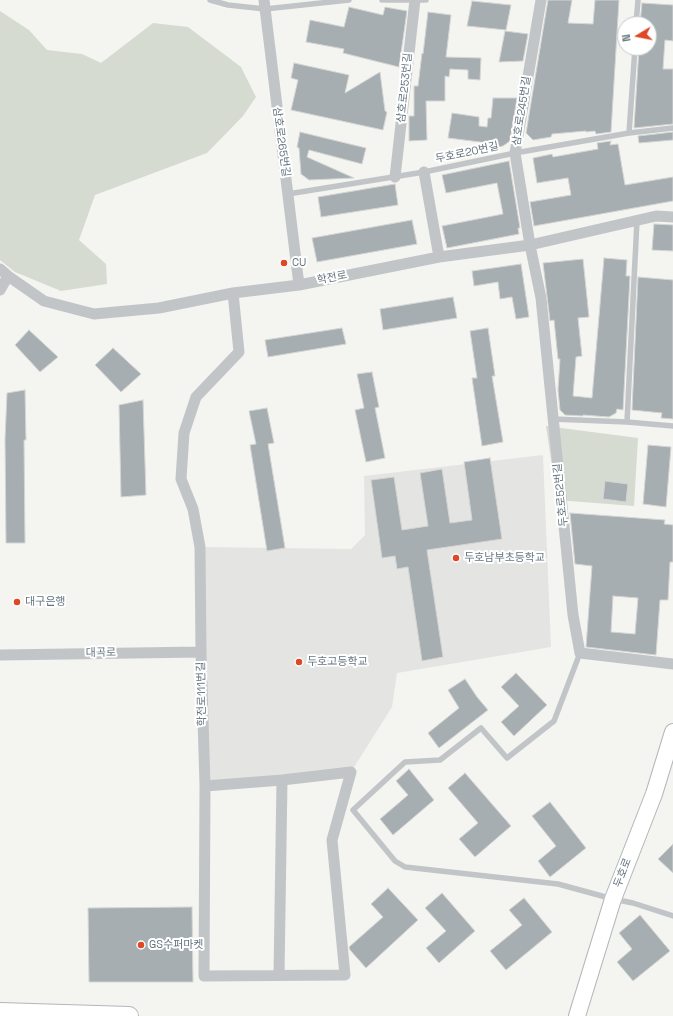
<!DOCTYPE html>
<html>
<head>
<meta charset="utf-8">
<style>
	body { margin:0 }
	#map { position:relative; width:673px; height:1016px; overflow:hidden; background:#f4f4f0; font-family:"Space Grotesk",sans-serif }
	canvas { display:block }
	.north { position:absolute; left:617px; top:16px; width:40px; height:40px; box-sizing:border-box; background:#fff; border:1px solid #c1c8cc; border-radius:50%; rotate:260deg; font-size:11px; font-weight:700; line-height:16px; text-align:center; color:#647580 }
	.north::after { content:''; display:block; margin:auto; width:14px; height:18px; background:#de4826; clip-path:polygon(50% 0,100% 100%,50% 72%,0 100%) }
</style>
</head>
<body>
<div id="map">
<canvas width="673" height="1016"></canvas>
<div class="north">N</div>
</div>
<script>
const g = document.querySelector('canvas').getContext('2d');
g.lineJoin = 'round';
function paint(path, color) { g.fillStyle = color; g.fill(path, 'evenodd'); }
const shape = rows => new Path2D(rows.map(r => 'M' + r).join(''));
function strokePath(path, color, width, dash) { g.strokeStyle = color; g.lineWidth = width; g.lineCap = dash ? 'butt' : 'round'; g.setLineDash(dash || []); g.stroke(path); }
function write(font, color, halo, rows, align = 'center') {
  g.font = font + ' "Space Grotesk","Noto Sans KR",sans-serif'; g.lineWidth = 4; g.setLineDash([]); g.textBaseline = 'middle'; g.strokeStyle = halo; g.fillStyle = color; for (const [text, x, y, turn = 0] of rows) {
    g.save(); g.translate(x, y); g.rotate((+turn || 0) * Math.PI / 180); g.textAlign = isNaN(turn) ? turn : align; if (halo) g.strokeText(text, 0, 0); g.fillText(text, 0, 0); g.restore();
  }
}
paint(shape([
	[543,455,551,647,397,673,392,707,351,772,205,786,200,547,351,549,365,535,364,476]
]), '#e4e5e3');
paint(shape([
	[0,11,29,30,47,50,82,54,101,63,153,23,188,27,241,67,256,97,243,116,207,153,95,195,79,240,106,264,107,284,61,291,15,272,0,260],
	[546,426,638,438,634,506,557,500]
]), '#d5dbd1');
const building = shape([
	[548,0,572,0,568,23,593,24,595,0,619,0,611,132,596,134,595,131,586,132,586,131,552,134,551,137,533,140,526,133,548,0],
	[472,1,511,5,506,30,467,26,472,1],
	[642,3,673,5,673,41,665,40,663,69,673,69,673,124,634,128,639,48,649,48,649,24,640,24,642,3],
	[349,7,383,15,385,7,407,11,399,67,343,53,344,49,306,42,310,20,344,27,349,7],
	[428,12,451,15,446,57,481,58,480,80,468,79,468,70,450,69,449,77,445,76,445,101,426,101,427,140,409,141,409,116,414,116,414,86,418,86,422,53,423,54,428,12],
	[505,31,528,34,523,61,499,62,505,31],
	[294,63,349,75,345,93,380,72,385,111,387,112,383,130,291,110,298,80,291,78,294,63],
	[493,98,517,98,510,141,503,146,487,149,488,143,448,138,452,113,479,117,479,126,487,127,488,118,491,118,493,98],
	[300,132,366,148,362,164,309,150,307,157,354,178,309,180,301,174,299,148,297,147,300,132],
	[673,132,673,140,639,143,638,136,673,132],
	[611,141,610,145,618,144,625,185,673,177,673,201,534,226,530,202,571,195,568,178,537,183,533,158,552,154,553,157,598,149,597,143,611,141],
	[509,161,520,228,518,228,519,234,447,248,442,226,503,214,497,183,446,193,442,175,509,161],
	[395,184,398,205,321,217,318,197,395,184],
	[412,220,417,244,317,262,312,238,412,220],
	[654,224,673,225,673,251,652,250,654,224],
	[604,258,627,260,626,276,630,276,623,410,617,409,616,413,609,417,583,415,583,416,565,415,560,410,558,390,560,359,558,359,554,320,550,321,543,263,583,259,589,317,578,318,582,356,576,357,573,396,592,398,604,258],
	[521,264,529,317,516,319,512,297,500,299,498,282,474,286,472,271,521,264],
	[638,277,673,280,673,419,661,418,662,413,632,410,638,277],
	[453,297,457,318,383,330,380,309,453,297],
	[342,328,346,344,268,357,265,340,342,328],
	[488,328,495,376,492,376,503,442,482,446,472,378,477,378,470,331,488,328],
	[29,330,58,357,40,372,15,345,29,330],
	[113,348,141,374,121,392,95,365,113,348],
	[372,372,379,407,375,408,385,458,366,462,355,410,364,408,357,374,372,372],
	[25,390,26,440,24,440,25,543,6,543,5,439,7,393,25,390],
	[143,400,146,495,121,497,119,405,143,400],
	[267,408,274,443,268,444,285,548,267,551,250,445,256,444,249,411,267,408],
	[648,445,671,447,666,507,643,504,648,445],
	[490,458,502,539,427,550,443,657,422,661,408,567,397,569,395,556,382,558,371,480,394,477,402,530,428,526,420,473,442,469,450,523,472,520,464,462,490,458],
	[605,481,628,484,626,502,603,499,605,481],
	[570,513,665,520,664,524,673,525,673,562,670,562,668,600,660,600,656,655,586,647,592,566,575,564,570,513],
	[613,596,638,598,635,634,611,632,613,596],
	[516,673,547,705,514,736,501,722,519,706,501,687,516,673],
	[465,679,477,697,488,710,439,748,428,733,459,708,448,690,465,679],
	[409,769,434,800,393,835,380,819,408,795,396,781,409,769],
	[465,773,511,826,475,857,459,839,478,823,448,788,465,773],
	[550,802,586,848,550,877,538,861,556,846,532,816,550,802],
	[673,844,673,873,658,859,673,844],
	[388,888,418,920,366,968,350,950,349,947,383,917,371,904,388,888],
	[442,893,475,931,439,963,426,948,446,931,425,908,442,893],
	[524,898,552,932,506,970,490,951,522,925,509,910,524,898],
	[192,907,193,982,89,982,88,908,192,907],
	[640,915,670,951,633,981,617,962,632,949,619,933,640,915]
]);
paint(building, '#a6aeb2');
strokePath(building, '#d5d5d3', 1);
const secondary = shape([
	[577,1016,613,899,654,794,673,732]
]);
const primary = shape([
	[0,1012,129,1016]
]);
strokePath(secondary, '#b2b7ba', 18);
strokePath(primary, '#b2b7ba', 20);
strokePath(shape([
	[210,0,228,5,265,9,349,0],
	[382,0,426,0],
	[636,24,638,0],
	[629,133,635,48],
	[288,194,424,172,515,153,629,133,673,128],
	[553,419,627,422,673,426],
	[627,422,637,220],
	[580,653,554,721,507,758,481,728,440,760,405,762,353,810,395,861,405,867,558,884,613,899,633,903,673,916]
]), '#c2c5c8', 5.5);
strokePath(shape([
	[264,0,299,285],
	[541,0,515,153,530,245,541,298,573,615,580,653,673,664],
	[424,172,439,257],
	[395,177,415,0],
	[0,269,8,276,44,301,94,314,159,308,233,293,299,285,439,257,530,245,656,216,673,217],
	[0,290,8,276],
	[0,655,201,652],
	[205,786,282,780,351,772,332,840,345,975,204,976,205,786,201,652,200,547,193,509,181,479,184,433,196,397,239,352,233,293],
	[279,975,282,780]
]), '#c2c5c8', 11);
strokePath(secondary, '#fff', 16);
strokePath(primary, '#fff', 18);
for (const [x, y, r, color] of [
	[284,263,4,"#de4826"],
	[456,558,4,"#de4826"],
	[17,602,4,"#de4826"],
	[299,662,4,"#de4826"],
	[141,945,4,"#de4826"]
]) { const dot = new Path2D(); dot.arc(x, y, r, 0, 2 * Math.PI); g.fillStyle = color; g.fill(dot); strokePath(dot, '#fff', 1.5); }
write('11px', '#647580', '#fff', [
	["삼호로253번길",405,88,-84],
	["삼호로245번길",522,111,-81],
	["삼호로265번길",281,142,82],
	["두호로20번길",467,153,-12],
	["학전로",332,278,-11],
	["두호로52번길",561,495,-96],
	["대곡로",101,653,-1],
	["학전로111번길",202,694,-91],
	["두호로",623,873,-69]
]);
write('11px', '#647580', '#fff', [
	["CU",292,263],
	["두호남부초등학교",464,558],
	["대구은행",25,602],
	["두호고등학교",307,662],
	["GS수퍼마켓",149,945]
], 'left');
</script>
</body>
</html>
